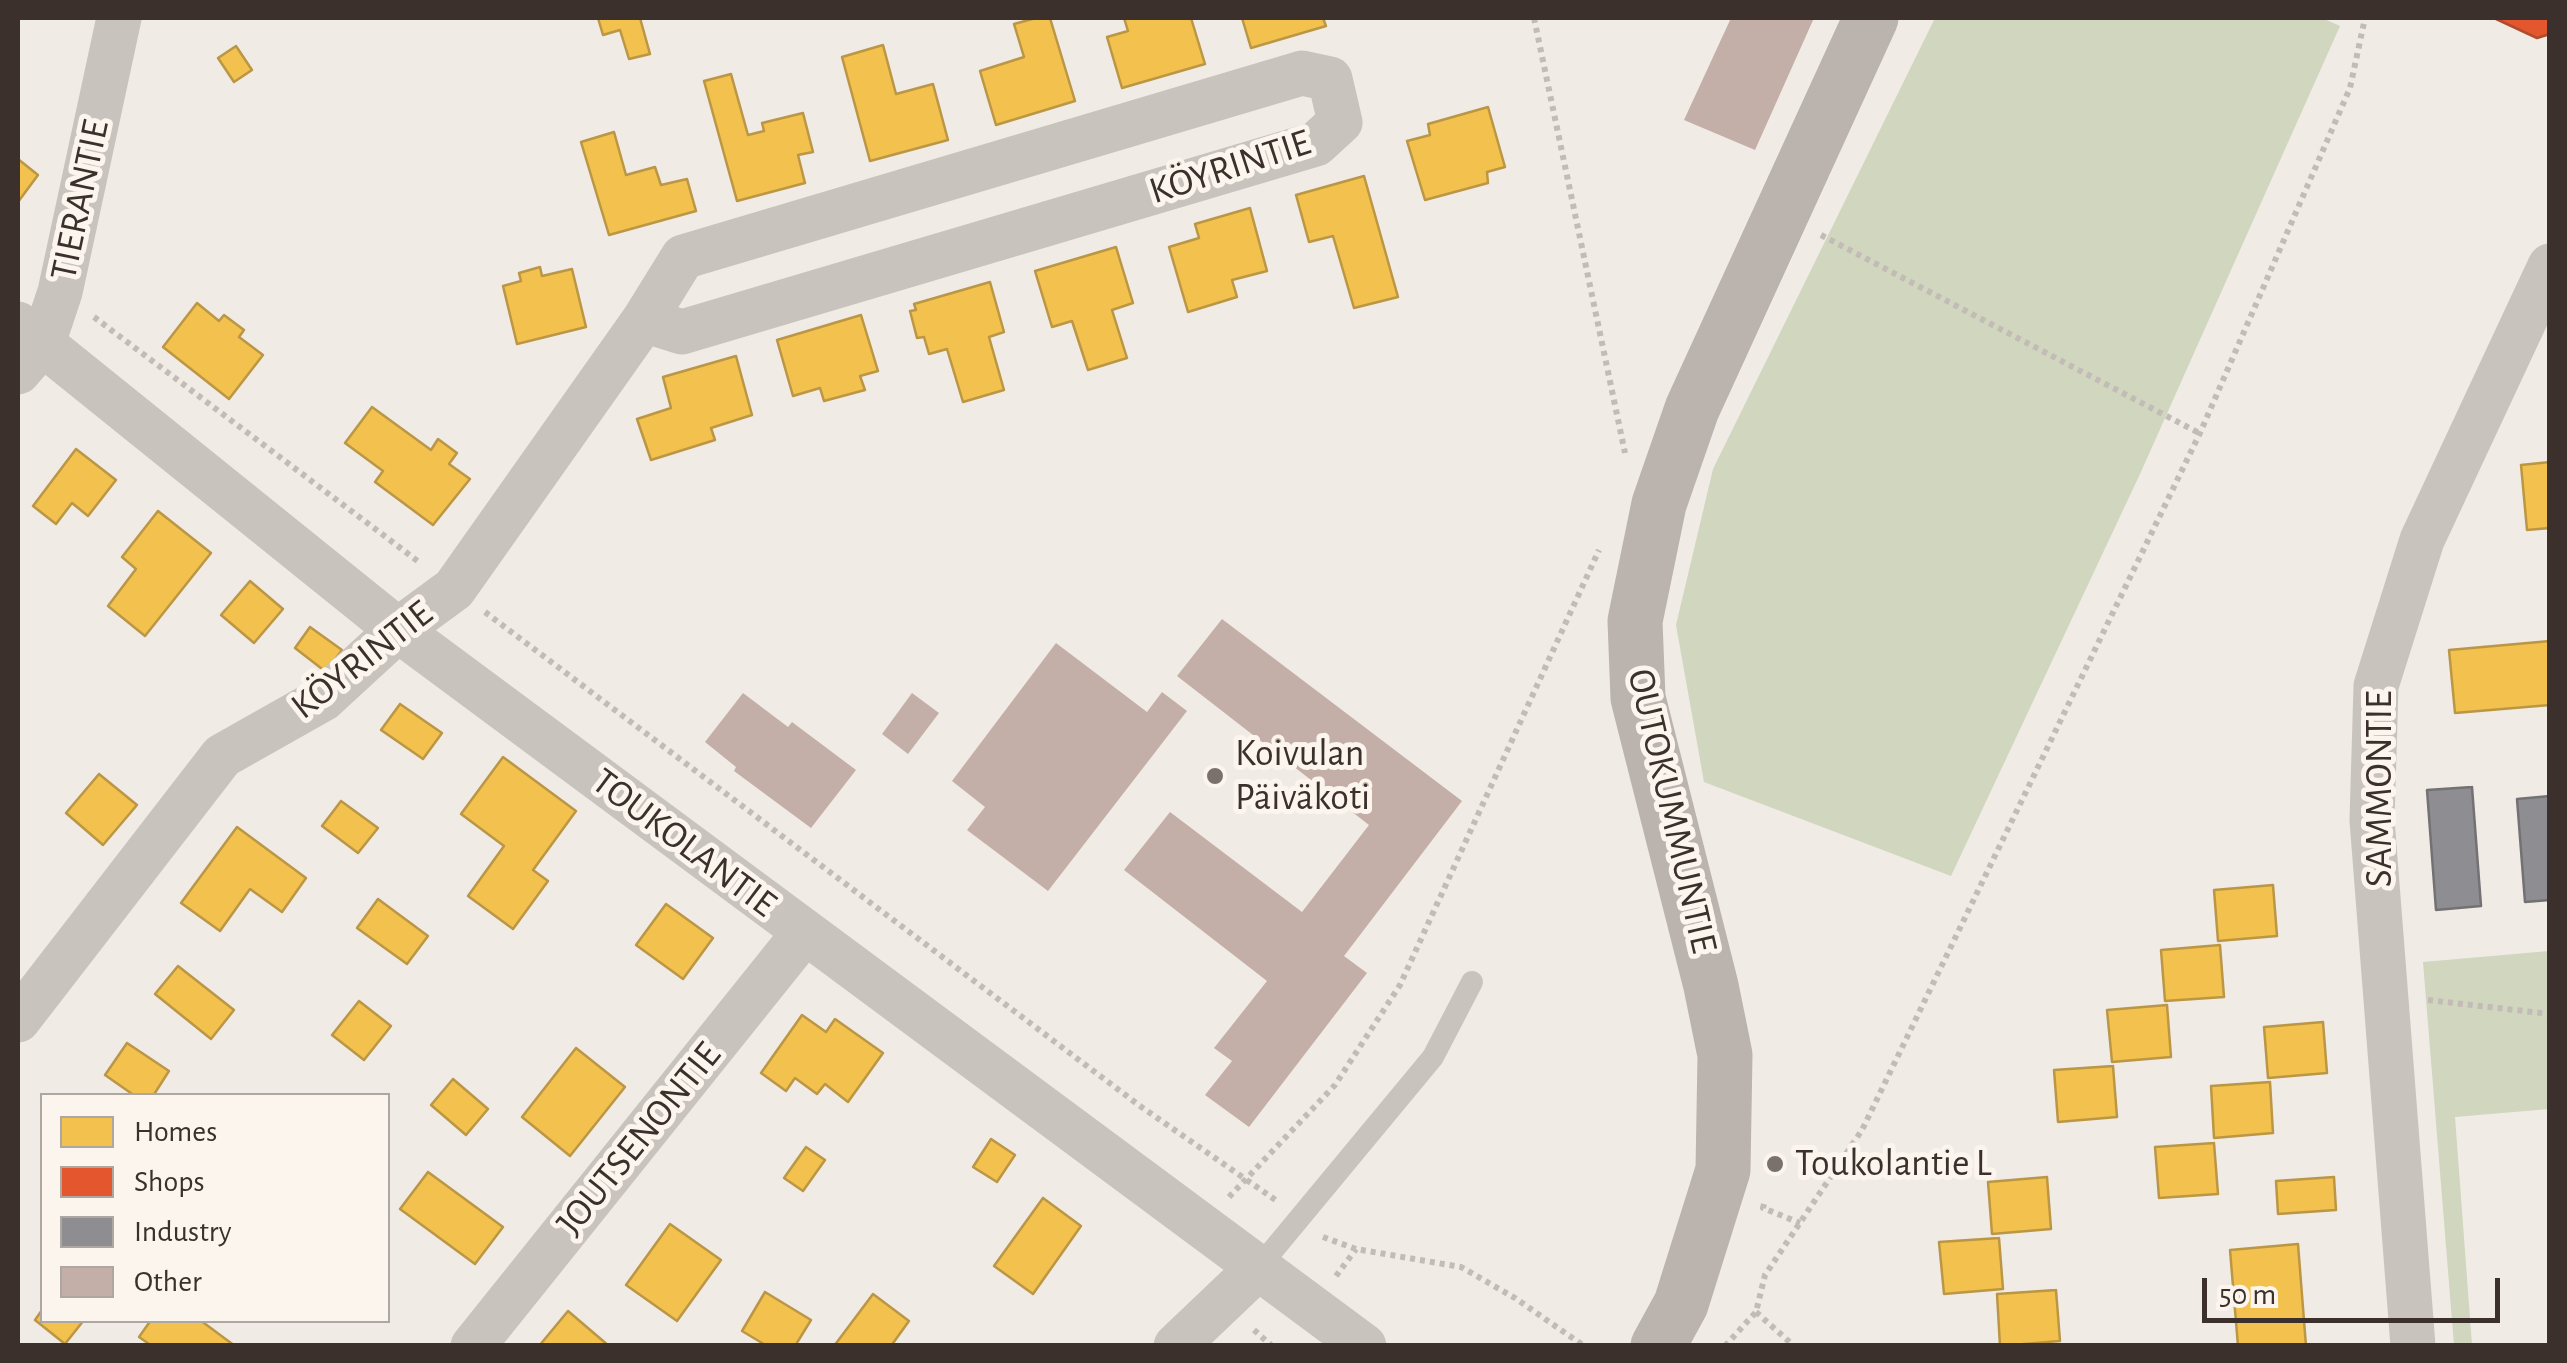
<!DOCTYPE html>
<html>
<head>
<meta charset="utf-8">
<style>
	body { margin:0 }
	#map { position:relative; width:2567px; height:1363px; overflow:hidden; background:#f0ebe5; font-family:"Alegreya Sans",sans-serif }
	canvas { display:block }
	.frame { position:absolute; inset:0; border:20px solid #3b302b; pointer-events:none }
	.legend { position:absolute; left:40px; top:1093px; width:350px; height:230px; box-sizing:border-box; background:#fbf5ee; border:2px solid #aea6a0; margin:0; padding:12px 18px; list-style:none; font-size:30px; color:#3b302b }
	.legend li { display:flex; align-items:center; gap:20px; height:50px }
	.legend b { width:50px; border:2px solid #aea6a0 }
	.scale { position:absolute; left:2202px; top:1278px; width:298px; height:45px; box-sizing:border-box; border:5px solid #3b302b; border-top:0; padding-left:12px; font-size:30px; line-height:35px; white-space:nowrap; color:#3b302b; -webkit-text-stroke:8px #fbf5ee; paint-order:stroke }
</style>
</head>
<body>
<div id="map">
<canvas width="2567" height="1363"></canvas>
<div class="frame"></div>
<ul class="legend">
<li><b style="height:28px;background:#f2c14e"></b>Homes</li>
<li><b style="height:28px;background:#e4572e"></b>Shops</li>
<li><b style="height:28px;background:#8d8d92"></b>Industry</li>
<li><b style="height:28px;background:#c3afa7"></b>Other</li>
</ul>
<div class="scale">50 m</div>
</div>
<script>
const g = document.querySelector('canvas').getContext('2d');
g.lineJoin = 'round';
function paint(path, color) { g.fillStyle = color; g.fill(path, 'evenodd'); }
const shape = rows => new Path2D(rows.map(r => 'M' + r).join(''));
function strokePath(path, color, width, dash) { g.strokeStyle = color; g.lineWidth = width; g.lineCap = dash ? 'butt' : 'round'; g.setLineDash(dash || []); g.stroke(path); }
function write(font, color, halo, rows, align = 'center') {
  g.font = font + ' "Alegreya Sans",sans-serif'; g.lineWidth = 10; g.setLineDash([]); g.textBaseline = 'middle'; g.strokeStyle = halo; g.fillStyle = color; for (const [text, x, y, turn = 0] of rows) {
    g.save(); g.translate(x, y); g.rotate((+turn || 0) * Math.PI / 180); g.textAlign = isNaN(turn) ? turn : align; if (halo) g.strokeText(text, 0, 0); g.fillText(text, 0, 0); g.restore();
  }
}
paint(shape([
	[1935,18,2322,18,2340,26,2140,474,1951,876,1704,782,1676,625,1713,469],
	[2549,951,2549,1109,2455,1117,2472,1345,2454,1345,2423,962]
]), '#d1d6bf');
const homes = shape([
	[598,18,640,18,650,54,629,59,620,30,603,35,598,18],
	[1036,18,1050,18,1075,101,996,125,980,71,1024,57,1014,24,1036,18],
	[1124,18,1191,18,1205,64,1122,88,1107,37,1128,31,1124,18],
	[1242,18,1323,18,1326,26,1251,48,1242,18],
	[883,45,896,94,933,84,948,140,870,161,842,57,883,45],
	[236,46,252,70,234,82,218,58,236,46],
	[731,74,748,135,764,131,762,123,803,113,813,152,798,155,805,183,737,201,704,81,731,74],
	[1488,107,1505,167,1487,172,1488,183,1425,200,1407,141,1430,135,1428,124,1488,107],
	[614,132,626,175,655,167,661,185,687,179,696,211,609,235,581,142,614,132],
	[18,159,38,175,18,202,18,159],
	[1364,176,1398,297,1354,308,1333,236,1309,242,1296,195,1364,176],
	[1250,208,1267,271,1232,280,1237,297,1188,312,1169,247,1199,238,1195,224,1250,208],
	[1116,247,1133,303,1112,310,1127,358,1088,370,1072,321,1052,327,1035,271,1116,247],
	[540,267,542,276,572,269,586,327,517,344,503,286,521,281,519,273,540,267],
	[990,282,1004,332,989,337,1004,390,963,402,947,349,929,354,924,337,917,338,910,311,916,310,914,304,990,282],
	[197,303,219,321,224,315,244,330,239,337,263,355,229,399,163,347,197,303],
	[861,315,878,371,860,376,865,390,824,401,820,388,793,396,777,340,861,315],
	[736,356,752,415,711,428,715,440,651,460,637,419,671,408,663,377,736,356],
	[372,407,431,450,438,439,457,453,449,464,470,479,433,525,375,482,383,471,345,443,372,407],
	[76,449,116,480,88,516,72,503,56,524,33,506,76,449],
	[2550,462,2550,528,2527,530,2521,465,2550,462],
	[158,511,211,553,145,636,108,606,136,569,122,557,158,511],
	[250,581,283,609,254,643,221,615,250,581],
	[310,627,342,650,326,672,295,648,310,627],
	[2550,641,2550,705,2455,713,2449,650,2550,641],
	[400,704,442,733,423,759,381,730,400,704],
	[503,757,576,811,533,870,548,881,513,929,468,896,504,846,461,814,503,757],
	[99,774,137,805,103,845,66,813,99,774],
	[341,801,378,828,358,853,322,826,341,801],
	[237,827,306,878,282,912,250,889,220,931,181,903,237,827],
	[2273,885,2277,936,2218,941,2214,890,2273,885],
	[378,899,428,936,407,964,357,928,378,899],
	[666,904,713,938,683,979,636,945,666,904],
	[2220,945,2224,997,2165,1001,2161,950,2220,945],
	[178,966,234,1010,211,1039,155,994,178,966],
	[359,1001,391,1026,364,1060,332,1035,359,1001],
	[2167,1005,2171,1057,2112,1062,2107,1010,2167,1005],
	[802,1015,826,1032,835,1019,883,1053,848,1102,825,1084,817,1094,795,1078,786,1091,761,1073,802,1015],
	[2323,1022,2327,1073,2268,1078,2264,1027,2323,1022],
	[127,1043,169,1071,153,1096,135,1096,105,1075,127,1043],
	[576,1048,625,1087,570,1156,522,1117,576,1048],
	[2113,1066,2117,1117,2058,1122,2054,1070,2113,1066],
	[453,1079,488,1109,466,1135,431,1105,453,1079],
	[2270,1082,2273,1133,2214,1138,2211,1086,2270,1082],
	[991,1139,1015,1155,997,1182,973,1167,991,1139],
	[2214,1143,2218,1194,2159,1198,2155,1147,2214,1143],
	[806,1147,825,1160,803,1191,784,1178,806,1147],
	[428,1172,503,1227,475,1264,400,1209,428,1172],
	[2047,1177,2051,1229,1992,1234,1988,1182,2047,1177],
	[2334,1177,2336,1210,2278,1214,2276,1181,2334,1177],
	[1043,1198,1081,1226,1033,1294,994,1266,1043,1198],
	[670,1224,721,1260,677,1321,626,1285,670,1224],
	[1999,1238,2003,1289,1944,1294,1939,1242,1999,1238],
	[2298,1244,2306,1346,2238,1346,2230,1250,2298,1244],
	[2056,1290,2060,1341,2000,1346,1997,1294,2056,1290],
	[765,1292,811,1320,795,1346,767,1346,742,1331,765,1292],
	[873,1294,909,1321,891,1346,834,1346,873,1294],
	[42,1310,42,1320,84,1320,65,1344,35,1320,42,1310],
	[568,1311,609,1346,539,1346,568,1311],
	[151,1320,200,1320,235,1346,152,1346,139,1337,151,1320]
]);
paint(homes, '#f2c14e');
strokePath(homes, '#bb9644', 2.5);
const shops = shape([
	[2494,18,2550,18,2550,34,2537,38,2494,18]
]);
paint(shops, '#e4572e');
strokePath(shops, '#b14b2d', 2.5);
const industry = shape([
	[2472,787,2481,906,2436,910,2427,790,2472,787],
	[2550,796,2550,900,2525,902,2517,799,2550,796]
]);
paint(industry, '#8d8d92');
strokePath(industry, '#747173', 2.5);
paint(shape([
	[1731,18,1814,18,1755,150,1684,120],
	[1222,619,1462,801,1344,956,1367,973,1249,1127,1205,1095,1232,1061,1214,1048,1267,981,1124,870,1170,812,1302,912,1369,825,1177,676],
	[1056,643,1147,712,1162,692,1187,711,1048,891,967,830,985,807,952,781],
	[743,693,788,727,792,722,856,770,811,828,734,771,736,767,705,742],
	[912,693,939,713,908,754,882,734]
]), '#c3afa7');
strokePath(shape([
	[1534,18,1625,453],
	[1821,235,2199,433],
	[94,317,419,562],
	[485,612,1140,1106,1277,1201],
	[2428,1000,2550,1014],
	[1229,1197,1335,1085,1400,985,1599,550],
	[1764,1204,1763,1208,1800,1223],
	[1323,1237,1356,1249,1461,1267,1515,1298,1584,1346],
	[1336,1276,1356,1249],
	[1756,1312,1794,1346],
	[1254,1330,1272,1346],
	[1725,1346,1756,1312,1765,1275,1862,1130,2200,433,2350,88,2365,18]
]), '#c2bbb6', 6, [5, 5]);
strokePath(shape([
	[1259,1267,1433,1057,1472,982]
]), '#c9c3be', 22);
strokePath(shape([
	[18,324,398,630,1364,1346],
	[18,372,43,343,60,292,119,18],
	[18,1020,222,756,323,699,398,630,454,589,644,320,683,257,1302,73,1330,79,1340,122,1316,144,682,332,644,320],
	[473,1346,804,933],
	[1176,1346,1259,1267],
	[2413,1346,2372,820,2376,686,2422,540,2550,266]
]), '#c9c3be', 45);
strokePath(shape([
	[1658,1346,1681,1304,1723,1170,1725,1055,1711,986,1638,698,1635,621,1659,504,1692,409,1871,18]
]), '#bab3ae', 55);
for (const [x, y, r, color] of [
	[1215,776,10,"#7a716c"],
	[1775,1164,10,"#7a716c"]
]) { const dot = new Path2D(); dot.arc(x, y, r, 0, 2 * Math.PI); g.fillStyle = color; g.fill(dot); strokePath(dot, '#fbf5ee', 4); }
write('38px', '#3b302b', '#fbf5ee', [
	["KÖYRINTIE",1230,167,-18],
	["TIERANTIE",80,200,-78],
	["KÖYRINTIE",362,660,-38],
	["SAMMONTIE",2380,789,-90],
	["OUTOKUMMUNTIE",1672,811,77],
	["TOUKOLANTIE",684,843,37],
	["JOUTSENONTIE",639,1139,-51]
]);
write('38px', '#3b302b', '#fbf5ee', [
	["Koivulan",1235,754],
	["Päiväkoti",1235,798],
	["Toukolantie L",1795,1164]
], 'left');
</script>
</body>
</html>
